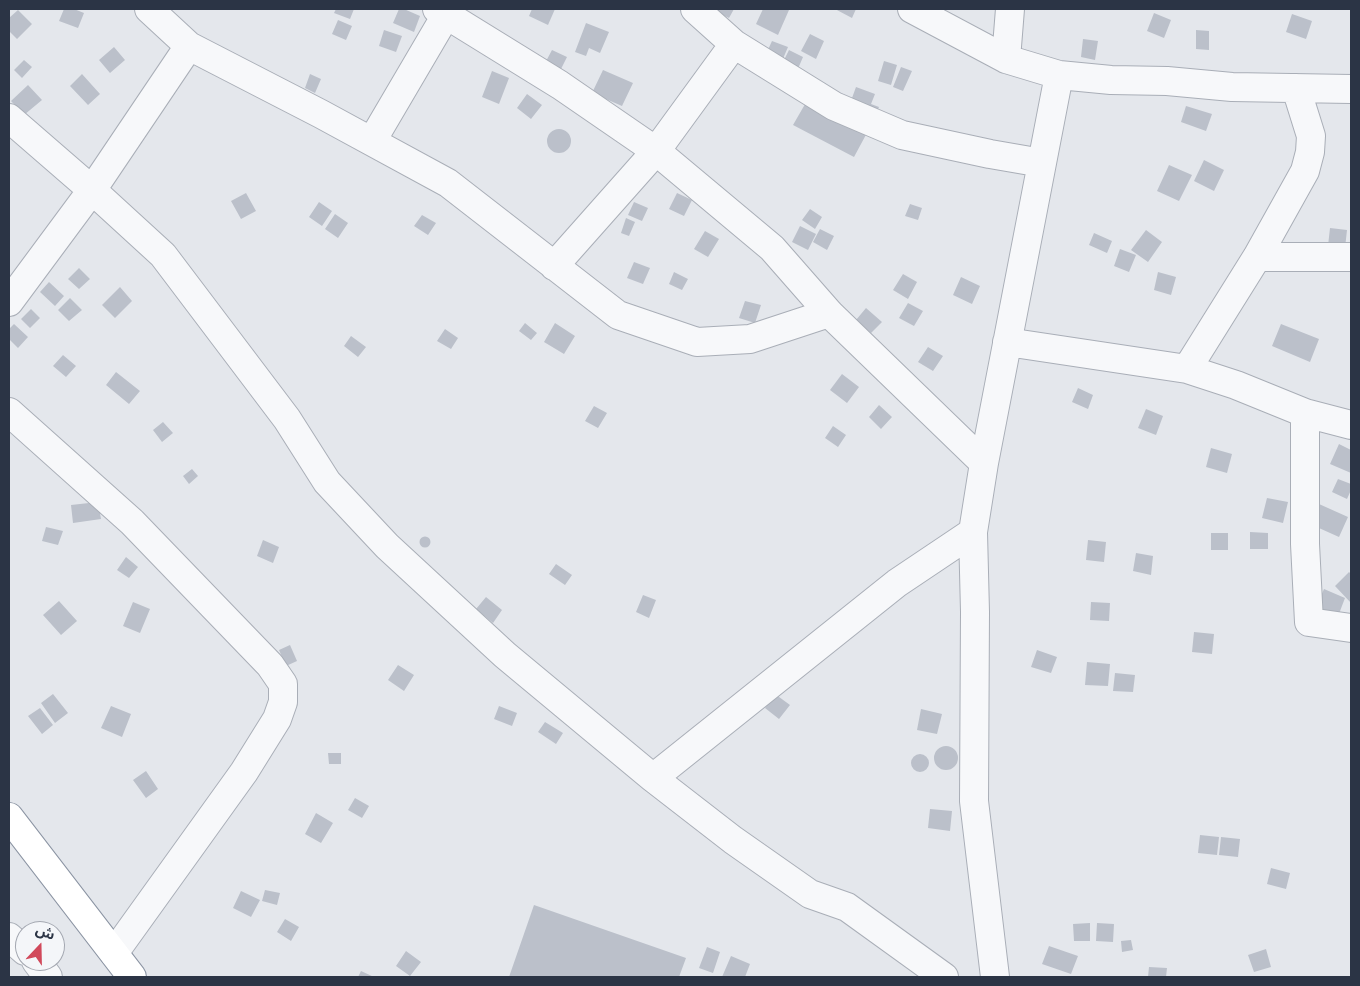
<!DOCTYPE html>
<html>
<head>
<meta charset="utf-8">
<style>
	body { margin:0 }
	#map { position:relative; width:1360px; height:986px; overflow:hidden; background:#e4e7ec; font-family:Karla,"Noto Sans Arabic",sans-serif }
	canvas { display:block }
	.frame { position:absolute; inset:0; border:10px solid #2b3445; pointer-events:none }
	.north { position:absolute; left:15px; top:921px; width:50px; height:50px; box-sizing:border-box; background:#f4f6f9; border:1px solid #a4a8b1; border-radius:50%; rotate:21deg; font-size:14px; font-weight:700; line-height:20px; text-align:center; color:#2b3445 }
	.north::after { content:''; display:block; margin:auto; width:18px; height:22px; background:#d1495b; clip-path:polygon(50% 0,100% 100%,50% 72%,0 100%) }
</style>
</head>
<body>
<div id="map">
<canvas width="1360" height="986"></canvas>
<div class="frame"></div>
<div class="north">ش</div>
</div>
<script>
const g = document.querySelector('canvas').getContext('2d');
g.lineJoin = 'round';
function fill(path, color) {
  g.fillStyle = color;
  g.fill(path, 'evenodd');
}
function poly(rows) {
  const path = new Path2D();
  for (const r of rows) {
    if (r.length === 3) {
      path.moveTo(r[0] + r[2], r[1]);
      path.arc(r[0], r[1], r[2], 0, 2 * Math.PI);
      continue;
    }
    path.moveTo(r[0], r[1]);
    for (let i = 2; i < r.length; i += 2) path.lineTo(r[i], r[i + 1]);
  }
  return path;
}
function strokePath(path, color, width, dash) {
  g.strokeStyle = color;
  g.lineWidth = width;
  g.lineCap = dash ? 'butt' : 'round';
  g.setLineDash(dash || []);
  g.stroke(path);
}
fill(poly([
	[64,9,74,9,84,13,78,28,59,21],
	[336,9,354,9,350,19,334,13],
	[399,9,404,9,420,16,414,32,393,23],
	[532,9,555,9,548,25,529,16],
	[711,9,734,9,729,18],
	[763,9,789,10,778,35,756,24],
	[835,9,856,9,852,18],
	[18,10,32,24,17,39,9,31,9,18],
	[1154,13,1171,20,1164,38,1147,31],
	[1292,14,1312,21,1306,39,1286,32],
	[338,20,352,26,346,40,332,34],
	[586,23,609,32,600,53,589,48,586,56,575,52],
	[384,30,402,36,396,52,379,46],
	[1196,30,1209,31,1209,50,1196,49],
	[810,34,824,41,816,59,801,51],
	[1083,39,1098,41,1095,60,1081,57],
	[772,41,788,47,782,61,766,54],
	[114,47,125,60,110,73,99,60],
	[552,50,567,57,559,73,544,65],
	[789,50,803,57,797,71,782,64],
	[24,60,32,67,22,78,14,70],
	[884,61,897,65,891,85,878,81],
	[901,67,912,71,903,91,893,87],
	[603,70,633,83,622,106,592,93],
	[492,71,509,78,499,104,482,97],
	[82,74,100,94,88,105,70,86],
	[310,74,321,79,315,93,305,88],
	[28,85,42,100,24,115,11,101],
	[856,87,875,94,871,104,879,107,873,120,848,109],
	[527,94,542,105,531,119,517,108],
	[808,99,868,131,854,157,793,125],
	[1186,106,1212,114,1206,131,1181,122],
	[559,141,12],
	[1204,160,1224,170,1214,191,1194,181],
	[1169,165,1192,175,1179,201,1157,191],
	[246,193,256,211,241,219,231,201],
	[677,193,692,200,684,216,669,209],
	[319,202,332,211,322,226,309,217],
	[634,202,648,208,642,221,628,215],
	[910,204,922,208,918,220,905,216],
	[810,209,822,217,815,229,802,220],
	[335,214,348,223,338,238,325,229],
	[422,215,436,223,428,235,414,226],
	[626,218,635,222,629,236,621,233],
	[800,226,816,234,808,250,792,242],
	[1330,228,1347,230,1345,248,1328,246],
	[820,229,834,236,827,250,813,242],
	[1146,230,1162,242,1148,262,1131,250],
	[705,231,719,239,708,257,694,249],
	[1094,233,1112,241,1107,253,1089,245],
	[1120,249,1136,255,1129,272,1114,266],
	[634,262,650,268,643,284,627,278],
	[79,268,90,279,79,289,68,279],
	[674,272,688,279,682,290,669,284],
	[1158,272,1176,277,1171,295,1154,290],
	[903,274,917,282,908,299,893,290],
	[961,277,980,286,972,304,953,295],
	[49,282,64,296,55,306,40,292],
	[120,287,132,301,115,318,102,305],
	[70,298,82,310,69,321,58,310],
	[745,301,761,305,755,323,739,318],
	[908,303,923,311,914,326,899,318],
	[866,308,882,322,871,333,856,320],
	[31,309,40,318,30,328,21,319],
	[525,323,537,333,531,340,519,331],
	[555,323,575,336,564,354,544,342],
	[14,324,28,337,18,348,9,339,9,329],
	[1281,324,1319,339,1310,362,1272,346],
	[445,329,458,338,451,349,437,341],
	[351,336,366,347,358,357,344,346],
	[928,347,943,356,933,371,918,362],
	[63,355,76,366,66,377,53,366],
	[116,372,140,391,129,404,106,385],
	[842,374,859,387,847,403,830,390],
	[1078,388,1093,395,1088,409,1072,402],
	[879,405,892,417,881,429,869,417],
	[594,406,607,413,598,428,585,421],
	[1146,409,1163,416,1156,435,1138,428],
	[163,422,173,433,162,442,153,430],
	[833,426,846,435,838,447,825,438],
	[1339,444,1351,450,1351,473,1330,464],
	[1211,448,1232,454,1227,473,1206,467],
	[192,469,198,476,189,484,183,476],
	[1338,479,1351,484,1351,490,1347,499,1332,492],
	[1267,498,1288,502,1283,523,1262,518],
	[98,502,101,519,73,523,71,505],
	[1319,504,1348,517,1339,537,1310,524],
	[46,527,63,531,58,545,42,541],
	[1250,532,1268,533,1268,549,1250,549],
	[1211,533,1228,533,1228,550,1211,550],
	[425,542,5.5],
	[263,540,279,547,273,563,257,556],
	[1088,540,1106,542,1104,562,1086,560],
	[1136,553,1153,556,1151,575,1133,571],
	[126,557,138,567,129,578,117,570],
	[556,564,572,575,565,585,549,574],
	[1349,572,1351,574,1351,603,1335,586],
	[1324,589,1345,598,1337,619,1315,610],
	[643,595,656,600,649,618,636,612],
	[486,597,502,610,493,623,476,609],
	[59,601,77,621,61,635,43,615],
	[133,602,150,609,140,633,123,626],
	[1091,602,1110,603,1109,621,1090,620],
	[1194,632,1214,634,1212,654,1192,652],
	[290,645,297,661,286,666,279,650],
	[1037,650,1057,657,1051,673,1031,667],
	[1087,662,1110,664,1108,686,1085,685],
	[398,665,414,675,404,691,388,680],
	[1115,673,1135,675,1133,692,1113,691],
	[53,694,68,713,55,723,41,703],
	[775,694,790,705,779,719,765,708],
	[111,706,131,714,122,737,101,728],
	[499,706,517,713,512,726,494,719],
	[40,708,53,725,42,734,28,716],
	[921,709,942,714,937,734,917,730],
	[545,722,563,733,556,744,538,732],
	[946,758,12],
	[328,753,341,753,341,764,329,764],
	[920,763,9],
	[146,771,158,789,146,798,133,780],
	[355,798,369,806,362,818,348,810],
	[930,809,952,811,950,831,928,828],
	[316,813,333,823,321,843,305,834],
	[1200,835,1219,837,1217,855,1198,853],
	[1221,837,1240,839,1238,857,1219,855],
	[1271,868,1290,873,1286,889,1267,884],
	[265,890,280,893,277,905,262,901],
	[241,891,260,900,251,917,233,908],
	[534,905,686,958,679,977,509,977],
	[285,919,299,927,291,941,277,932],
	[1090,923,1090,941,1074,941,1073,924],
	[1097,923,1114,924,1113,942,1096,941],
	[1131,940,1133,950,1122,952,1121,941],
	[1049,946,1078,956,1071,974,1042,964],
	[707,947,720,952,713,973,699,968],
	[1266,949,1271,967,1254,972,1248,955],
	[406,951,421,962,410,976,396,966],
	[731,956,750,964,745,977,722,977],
	[1149,967,1167,968,1166,977,1148,977],
	[361,971,374,977,358,977]
]), '#bbc0ca');
const street = poly([
	[149,9,189,46,321,114,448,183,618,315,697,342,750,339,829,313],
	[437,9,560,85,656,151,772,248,829,313,984,463],
	[695,9,734,44,834,106,902,135,990,154,1042,163],
	[912,9,1006,59,1059,75,1111,80,1167,81,1232,87,1351,89],
	[1006,59,1010,9],
	[9,118,92,190,163,255,287,419,327,482,387,546,505,655,653,778],
	[372,141,446,15,451,9],
	[1257,257,1351,257],
	[554,266,656,151,734,44],
	[9,302,92,190,189,46],
	[1007,342,1187,369,1236,385,1305,413,1351,425],
	[1187,369,1257,257,1305,171,1310,152,1311,136,1296,88],
	[9,412,132,522,270,665,283,684,283,702,277,719,244,772,114,953],
	[1305,413,1305,544,1309,622,1351,628],
	[9,937,25,951],
	[36,961,48,977],
	[944,977,847,907,810,894,733,840,653,778,897,583,973,532],
	[995,977,974,801,975,612,973,532,984,463,1059,75]
]);
const highway = poly([
	[9,817,132,977]
]);
strokePath(street, '#a9aeb7', 30);
strokePath(highway, '#8b94a3', 30);
strokePath(street, '#f7f8fa', 28);
strokePath(highway, '#fff', 28);
</script>
</body>
</html>
